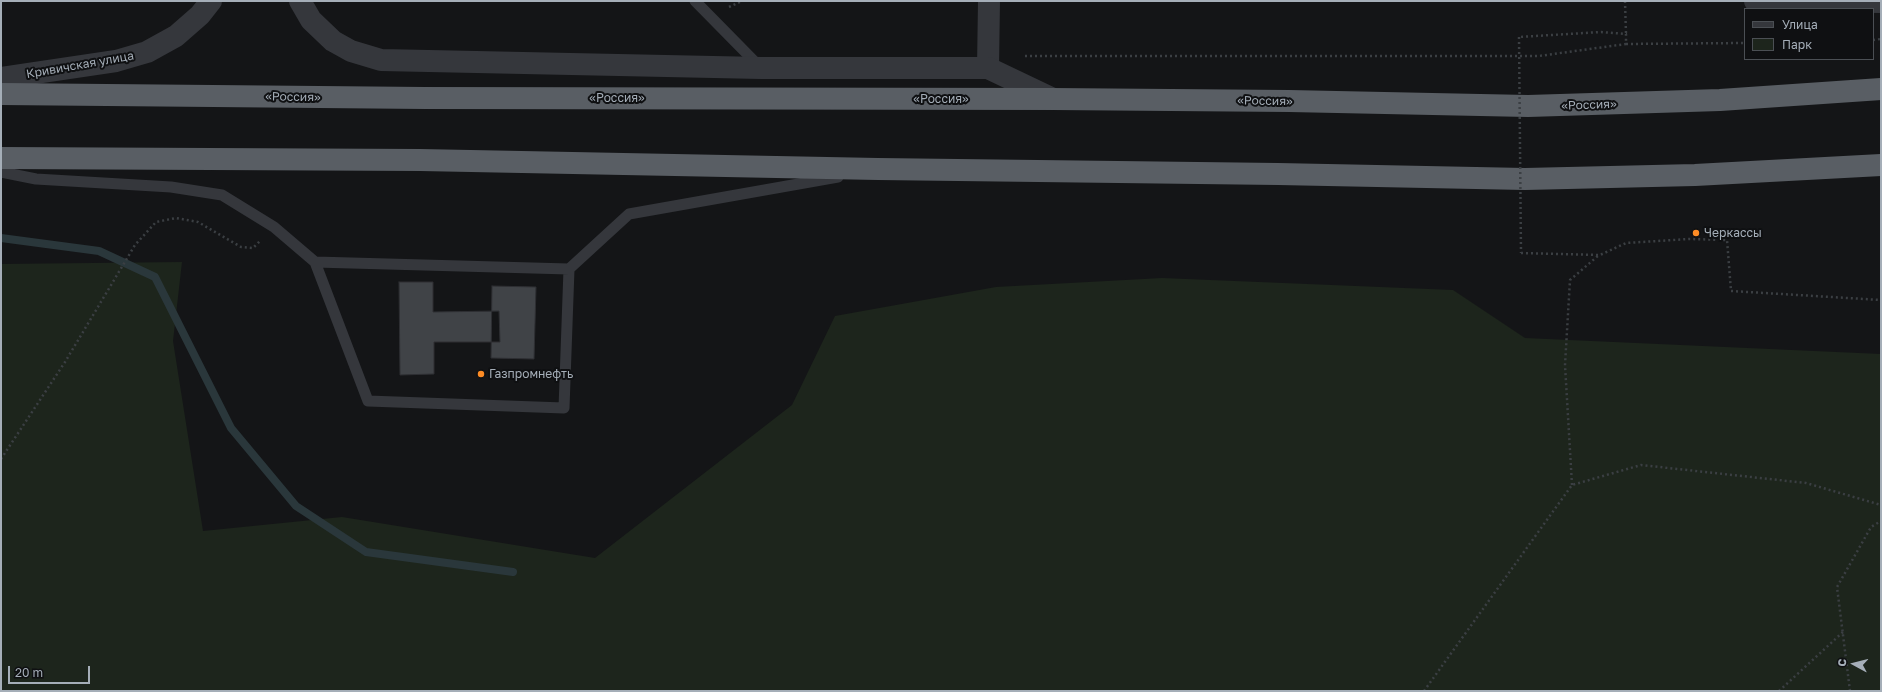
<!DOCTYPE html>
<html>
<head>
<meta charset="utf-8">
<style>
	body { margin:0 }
	#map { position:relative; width:1882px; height:692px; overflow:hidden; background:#141517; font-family:"Golos Text",sans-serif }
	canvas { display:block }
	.frame { position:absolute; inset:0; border:2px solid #a5aeb8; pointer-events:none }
	.legend { position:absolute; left:1744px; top:8px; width:130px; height:52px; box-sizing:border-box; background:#0f1012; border:1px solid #4b4f54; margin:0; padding:5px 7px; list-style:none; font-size:12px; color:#a5aeb8 }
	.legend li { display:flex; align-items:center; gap:8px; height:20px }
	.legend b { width:20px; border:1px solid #4b4f54 }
	.north { position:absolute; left:1834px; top:644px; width:40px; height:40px; -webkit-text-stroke:3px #0f1012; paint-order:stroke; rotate:277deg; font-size:11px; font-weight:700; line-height:16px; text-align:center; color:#a5aeb8 }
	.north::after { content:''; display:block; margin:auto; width:14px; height:18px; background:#a5aeb8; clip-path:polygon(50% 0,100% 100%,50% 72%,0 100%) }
	.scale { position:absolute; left:8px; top:666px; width:82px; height:18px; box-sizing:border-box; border:2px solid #a5aeb8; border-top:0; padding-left:5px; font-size:12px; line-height:14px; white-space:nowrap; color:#a5aeb8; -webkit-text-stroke:3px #0f1012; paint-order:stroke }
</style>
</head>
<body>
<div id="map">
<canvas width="1882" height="692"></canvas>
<div class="frame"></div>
<ul class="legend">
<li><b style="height:5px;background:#35373c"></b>Улица</li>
<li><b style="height:11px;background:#1d251c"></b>Парк</li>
</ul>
<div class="north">С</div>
<div class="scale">20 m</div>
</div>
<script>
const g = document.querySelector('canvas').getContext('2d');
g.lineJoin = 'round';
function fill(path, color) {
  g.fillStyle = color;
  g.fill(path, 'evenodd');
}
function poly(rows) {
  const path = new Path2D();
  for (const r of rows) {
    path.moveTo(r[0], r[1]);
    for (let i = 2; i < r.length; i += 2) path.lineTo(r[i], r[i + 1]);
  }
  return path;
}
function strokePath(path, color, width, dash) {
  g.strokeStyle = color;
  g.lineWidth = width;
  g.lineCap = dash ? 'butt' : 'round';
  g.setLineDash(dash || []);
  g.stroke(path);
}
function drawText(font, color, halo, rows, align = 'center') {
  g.font = font + ' "Golos Text",sans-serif';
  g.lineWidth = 4;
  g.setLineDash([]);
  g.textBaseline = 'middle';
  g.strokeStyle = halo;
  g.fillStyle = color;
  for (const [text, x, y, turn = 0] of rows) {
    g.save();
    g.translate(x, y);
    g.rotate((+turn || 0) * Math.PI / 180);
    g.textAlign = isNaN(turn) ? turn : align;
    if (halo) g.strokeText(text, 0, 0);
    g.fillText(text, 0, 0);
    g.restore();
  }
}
fill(poly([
	[182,262,173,341,203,531,342,517,595,558,792,405,835,316,996,287,1162,278,1453,290,1525,338,1881,354,1881,691,1,691,1,264]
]), '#1d251c');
strokePath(poly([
	[1,238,99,251,155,277,231,428,296,506,366,552,513,572]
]), '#2a373b', 8);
const building = poly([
	[399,282,433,282,433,312,499,311,500,342,434,342,434,374,400,375,399,282],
	[492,286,536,287,534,359,491,358,492,286]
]);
fill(building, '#404347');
strokePath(building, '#2e2f33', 1);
strokePath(poly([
	[1625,1,1626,34],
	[729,7,742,1],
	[1873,40,1881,39],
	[1626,44,1745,43],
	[1025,56,1539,56,1626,44,1626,34,1601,32,1519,37],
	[1521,253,1600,255,1626,243,1689,239,1727,240,1731,291,1881,300],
	[1,459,65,362,135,245,156,222,176,218,198,222,241,247,253,248,260,241],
	[1572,485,1565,365,1570,280,1599,255],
	[1424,691,1572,485,1641,465,1806,483,1881,505],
	[1779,691,1843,632],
	[1850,691,1837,587,1871,527,1881,521]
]), '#3b3f43', 2.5, [2, 3]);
strokePath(poly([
	[695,1,760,67],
	[1,172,36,179,171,187,222,195,274,227,315,262,569,269,629,214,838,177],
	[315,262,368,401,564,408,569,269]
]), '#35373c', 11);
strokePath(poly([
	[1755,1,1881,2],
	[988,68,989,1]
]), '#35373c', 22);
strokePath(poly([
	[300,1,311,20,333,41,351,51,381,60,761,68,988,68,1053,99],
	[1,78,116,61,147,52,176,36,200,15,211,1]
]), '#35373c', 22);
strokePath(poly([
	[1,94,425,98,1053,99,1289,101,1528,106,1720,100,1881,89],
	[1,158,420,160,878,169,1278,174,1525,179,1695,175,1881,165]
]), '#595e64', 22);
strokePath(poly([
	[1519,37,1521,253]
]), '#3b3f43', 2.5, [2, 3]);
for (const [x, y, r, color] of [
	[1696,233,4,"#fe8c25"],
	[481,374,4,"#fe8c25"]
]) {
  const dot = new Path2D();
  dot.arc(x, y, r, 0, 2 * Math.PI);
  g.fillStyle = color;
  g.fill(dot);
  strokePath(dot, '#0f1012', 1.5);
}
drawText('12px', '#a5aeb8', '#0f1012', [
	["Кривичская улица",80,65,-10],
	["«Россия»",293,97,1],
	["«Россия»",617,98],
	["«Россия»",941,99],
	["«Россия»",1265,101,1],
	["«Россия»",1589,105,-2]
]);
drawText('12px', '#a5aeb8', '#0f1012', [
	["Черкассы",1704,233],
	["Газпромнефть",489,374]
], 'left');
</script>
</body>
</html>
